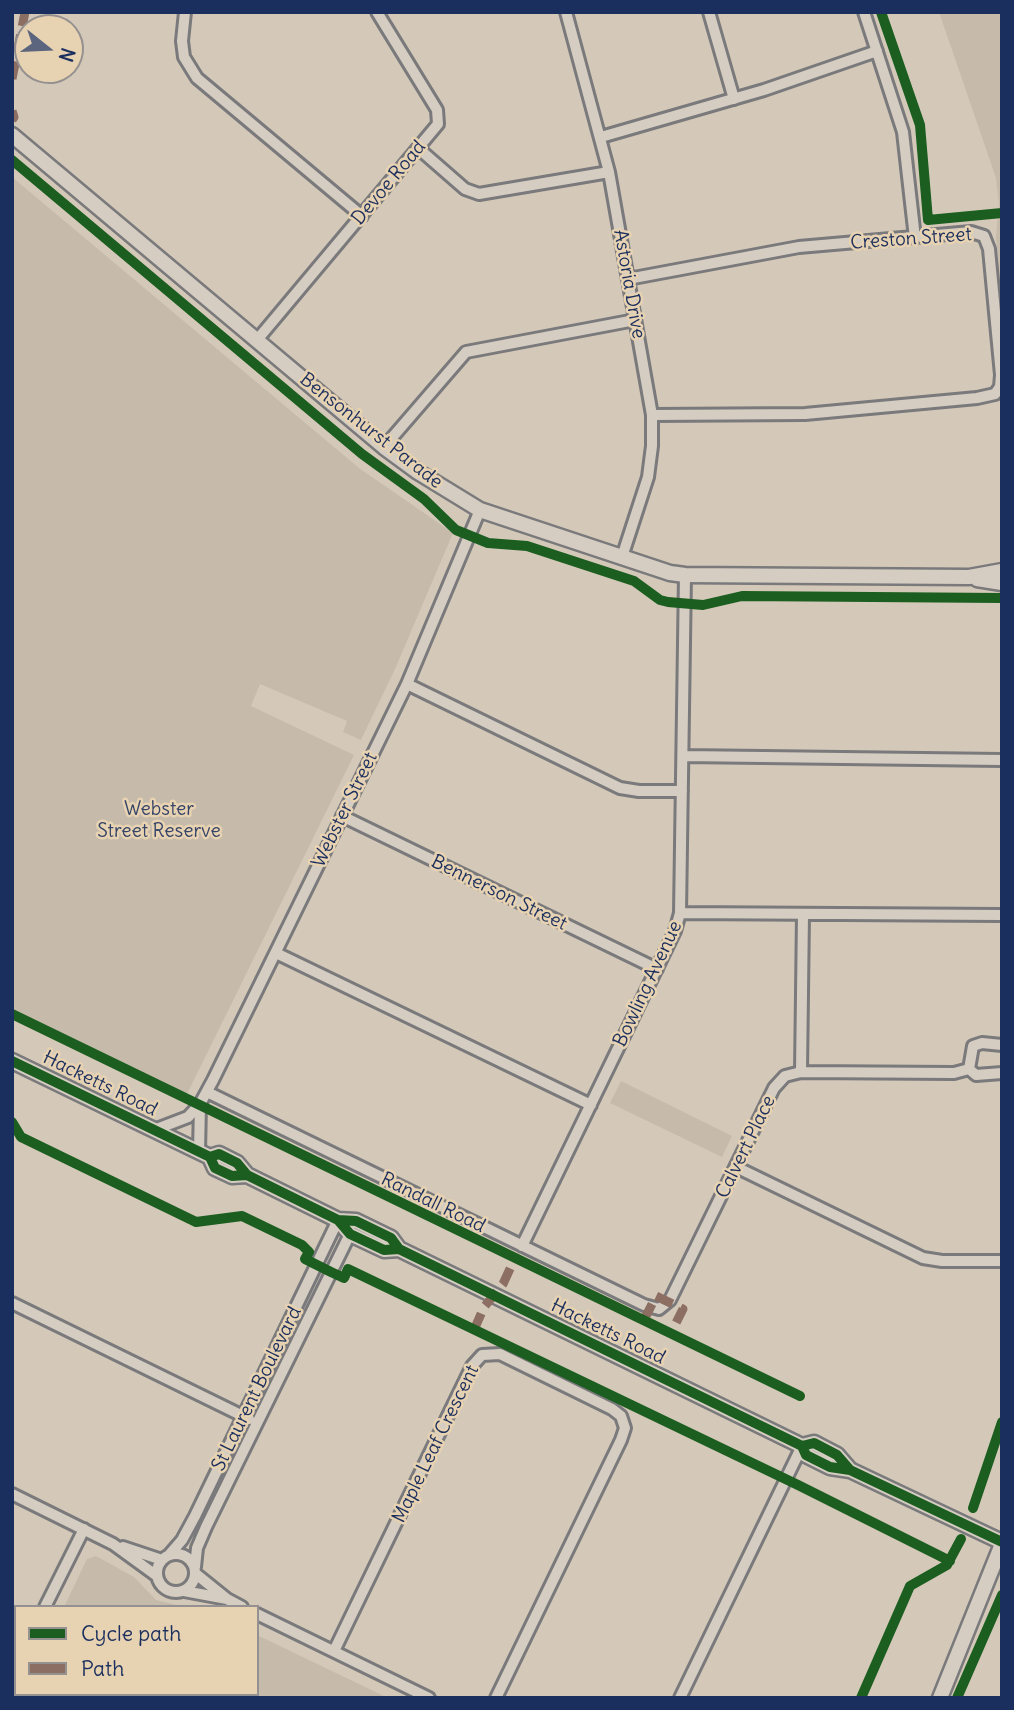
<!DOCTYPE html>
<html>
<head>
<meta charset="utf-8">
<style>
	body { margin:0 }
	#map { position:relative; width:1014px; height:1710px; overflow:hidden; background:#d4c9b9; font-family:Delius,sans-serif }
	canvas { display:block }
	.frame { position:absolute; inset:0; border:14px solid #1b2f5e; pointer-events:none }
	.legend { position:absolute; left:14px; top:1605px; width:245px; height:91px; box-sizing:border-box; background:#e7d2b1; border:2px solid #959190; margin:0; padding:9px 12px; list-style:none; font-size:21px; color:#1b2f5e }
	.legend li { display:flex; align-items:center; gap:14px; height:35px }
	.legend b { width:35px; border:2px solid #959190 }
	.north { position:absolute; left:14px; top:14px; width:70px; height:70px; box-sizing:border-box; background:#e7d2b1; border:2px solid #959190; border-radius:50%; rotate:108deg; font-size:19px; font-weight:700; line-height:28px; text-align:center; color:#1b2f5e }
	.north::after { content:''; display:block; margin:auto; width:24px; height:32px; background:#5c657e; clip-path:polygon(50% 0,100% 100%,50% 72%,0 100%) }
</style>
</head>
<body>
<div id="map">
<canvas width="1014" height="1710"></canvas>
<div class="frame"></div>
<ul class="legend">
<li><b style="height:9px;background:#1b5e20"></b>Cycle path</li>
<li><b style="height:9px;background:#8d6e63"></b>Path</li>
</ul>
<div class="north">N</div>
</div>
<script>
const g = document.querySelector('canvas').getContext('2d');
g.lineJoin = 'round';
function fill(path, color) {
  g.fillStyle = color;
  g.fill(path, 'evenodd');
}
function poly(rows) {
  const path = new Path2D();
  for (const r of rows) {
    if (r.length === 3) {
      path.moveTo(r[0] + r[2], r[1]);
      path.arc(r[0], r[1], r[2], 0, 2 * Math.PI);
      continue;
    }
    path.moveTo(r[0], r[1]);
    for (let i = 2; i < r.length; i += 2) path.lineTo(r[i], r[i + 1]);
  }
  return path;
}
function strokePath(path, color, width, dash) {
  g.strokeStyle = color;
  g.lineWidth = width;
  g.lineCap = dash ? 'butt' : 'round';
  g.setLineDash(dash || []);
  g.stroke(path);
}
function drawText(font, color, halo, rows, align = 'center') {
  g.font = font + ' Delius,sans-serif';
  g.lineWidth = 5;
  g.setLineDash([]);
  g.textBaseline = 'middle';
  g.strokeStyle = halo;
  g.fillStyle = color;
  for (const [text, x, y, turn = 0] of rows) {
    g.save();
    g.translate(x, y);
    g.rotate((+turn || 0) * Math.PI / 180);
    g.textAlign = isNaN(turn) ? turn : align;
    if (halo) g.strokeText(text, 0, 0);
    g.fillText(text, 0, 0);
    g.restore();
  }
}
fill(poly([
	[939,12,1002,12,1002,300,996,238,999,205,996,178],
	[12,177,359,468,453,533,395,669,361,740,343,732,347,721,260,684,251,706,354,755,187,1094,12,1010],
	[621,1081,732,1136,722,1157,610,1103],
	[96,1556,134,1577,156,1600,185,1607,64,1607,87,1559],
	[257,1635,388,1698,52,1698,44,1694,257,1694]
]), '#c6baaa');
const minor = poly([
	[185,12,182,41,184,57,197,78,362,216],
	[566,12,609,172,652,415,652,446,648,477,622,557],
	[709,12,734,99],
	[864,12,903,132,915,238],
	[601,137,764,90,877,51],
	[418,148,465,189,479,194,609,172],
	[628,279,799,247,971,232,984,236,989,249,1001,375,1000,387,995,394,977,398,805,414,652,415],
	[257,340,438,124,437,110,377,12],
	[384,447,466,352,635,320],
	[407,684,620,788,639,791,682,791],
	[683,756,1002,760],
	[342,816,657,969],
	[680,913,1002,915],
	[276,953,591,1105],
	[969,1069,973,1046,982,1043,1002,1045],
	[969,1069,976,1075,1002,1073],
	[801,1072,803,914],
	[207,1092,644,1305,659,1309,670,1300,774,1088,785,1076,801,1072,954,1073,969,1069],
	[154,1130,188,1117,200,1104,213,1080,407,684,480,510],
	[199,1152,200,1104],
	[736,1167,923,1258,942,1261,1002,1261],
	[522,1246,675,931,680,913,685,575],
	[12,1303,249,1419],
	[12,1494,113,1544,157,1576],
	[123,1547,162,1560],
	[176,1573,19],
	[169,1555,182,1540,195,1516,338,1220],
	[195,1567,197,1548,206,1527,350,1234],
	[196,1574,227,1599,242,1607],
	[184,1591,227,1599],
	[45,1607,84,1529],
	[257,1614,429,1698],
	[334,1651,472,1366,482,1355,500,1354,612,1409,621,1416,625,1428,621,1440,496,1698],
	[12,1674,16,1667],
	[12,1697,14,1698],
	[680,1698,802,1446]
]);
const tertiary = poly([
	[12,135,384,447,418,472,480,510,670,573,685,575,969,577,1002,571],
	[977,579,1002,583],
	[12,1061,210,1157,215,1168,232,1176,247,1175],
	[210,1157,219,1154,237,1163,247,1175,338,1220,350,1234,384,1250,399,1249],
	[338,1220,356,1221,391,1238,399,1249,802,1446,814,1443,837,1455,850,1470],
	[802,1446,806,1455,830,1467,850,1470,1002,1542],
	[940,1698,1002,1544]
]);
strokePath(minor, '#7a797b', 16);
strokePath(tertiary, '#7a797b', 19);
strokePath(minor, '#d5cdc2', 10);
strokePath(tertiary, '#d5cdc2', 14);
strokePath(poly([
	[12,79,25,12],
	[12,111,14,117,12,120],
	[644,1320,656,1296,683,1309,675,1325],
	[474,1330,484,1307,503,1284,515,1258]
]), '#8d6e63', 9, [18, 9]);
strokePath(poly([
	[881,12,920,125,928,220,1002,213],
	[12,160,362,454,424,499,456,530,488,543,527,546,634,581,660,600,668,602,703,605,742,596,1002,598],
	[12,1014,800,1396],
	[12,1061,210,1157,215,1168,232,1176,247,1175],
	[12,1122,21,1137,196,1222,242,1216,302,1245,309,1252,305,1259,331,1272,344,1278,348,1269,798,1485,950,1561],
	[210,1157,219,1154,237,1163,247,1175,338,1220,350,1234,384,1250,399,1249],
	[338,1220,356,1221,391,1238,399,1249,802,1446,814,1443,837,1455,850,1470],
	[802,1446,806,1455,830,1467,850,1470,1002,1542],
	[973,1508,1002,1422],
	[861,1698,910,1586,947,1565,961,1539],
	[957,1698,1002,1595]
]), '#1b5e20', 10);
drawText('19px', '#1b2f5e', '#e7d2b1', [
	["Devoe Road",389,183,-50],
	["Creston Street",911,239,-4],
	["Astoria Drive",629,284,80],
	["Bensonhurst Parade",371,431,38],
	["Webster Street",345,810,-64],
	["Bennerson Street",499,893,26],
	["Bowling Avenue",648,984,-65],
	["Hacketts Road",100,1084,26],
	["Calvert Place",746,1147,-64],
	["Randall Road",433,1203,26],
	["Hacketts Road",608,1332,26],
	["St Laurent Boulevard",257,1389,-64],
	["Maple Leaf Crescent",436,1444,-64]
]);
drawText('19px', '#344368', '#e7d2b1', [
	["Webster",159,810],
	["Street Reserve",159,832]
]);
</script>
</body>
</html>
